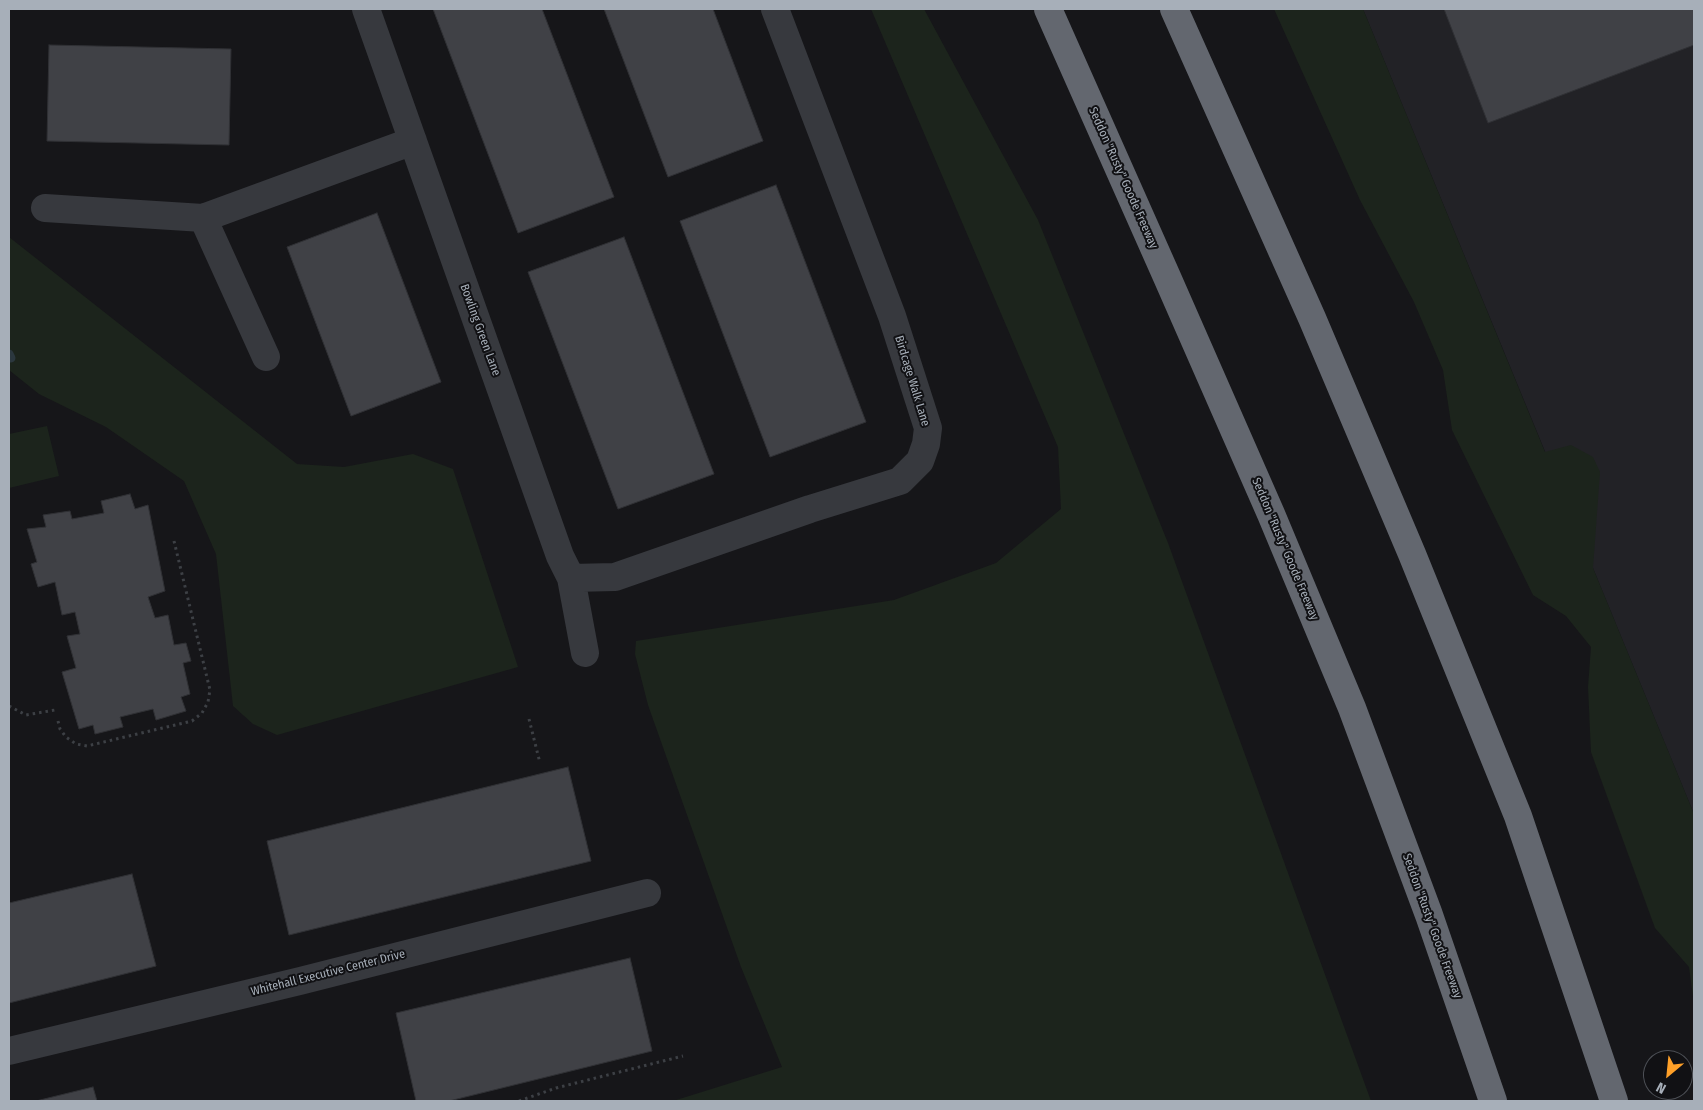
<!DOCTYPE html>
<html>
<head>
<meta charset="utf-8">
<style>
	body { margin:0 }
	#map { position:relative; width:1703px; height:1110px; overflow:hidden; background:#161619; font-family:"Fira Sans Condensed",sans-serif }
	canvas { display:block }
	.frame { position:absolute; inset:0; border:10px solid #a7afb9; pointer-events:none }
	.north { position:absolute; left:1643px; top:1050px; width:50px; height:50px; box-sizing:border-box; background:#111114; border:1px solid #4d5056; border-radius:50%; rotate:208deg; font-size:14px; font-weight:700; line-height:20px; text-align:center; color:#a7afb9 }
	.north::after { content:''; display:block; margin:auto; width:18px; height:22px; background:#ffa028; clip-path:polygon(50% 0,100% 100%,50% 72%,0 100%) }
</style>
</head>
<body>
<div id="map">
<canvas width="1703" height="1110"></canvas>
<div class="frame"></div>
<div class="north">N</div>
</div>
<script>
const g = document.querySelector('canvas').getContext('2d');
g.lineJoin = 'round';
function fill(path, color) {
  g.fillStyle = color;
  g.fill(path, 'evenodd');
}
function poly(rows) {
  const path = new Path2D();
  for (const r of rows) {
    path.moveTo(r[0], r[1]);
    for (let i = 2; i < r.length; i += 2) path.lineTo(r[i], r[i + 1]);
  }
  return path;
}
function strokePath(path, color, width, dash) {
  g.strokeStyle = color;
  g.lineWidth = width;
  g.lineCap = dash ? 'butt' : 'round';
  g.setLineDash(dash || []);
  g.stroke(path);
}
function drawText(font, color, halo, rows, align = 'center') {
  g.font = font + ' "Fira Sans Condensed",sans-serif';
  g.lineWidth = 4;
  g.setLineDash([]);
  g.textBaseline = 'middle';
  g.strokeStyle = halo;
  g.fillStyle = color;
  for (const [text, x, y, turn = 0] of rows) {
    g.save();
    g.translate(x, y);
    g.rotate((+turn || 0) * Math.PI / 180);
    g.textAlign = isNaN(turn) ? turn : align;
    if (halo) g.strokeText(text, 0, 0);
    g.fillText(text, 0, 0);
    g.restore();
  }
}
fill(poly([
	[1363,9,1694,9,1694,814,1593,568]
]), '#222226');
fill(poly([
	[871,9,924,9,1038,220,1168,543,1371,1101,673,1101,782,1067,741,967,648,705,635,654,636,641,894,600,996,563,1061,509,1058,447],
	[1274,9,1363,9,1545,452,1571,445,1593,457,1600,472,1593,568,1694,814,1694,1004,1689,967,1655,928,1591,752,1588,687,1591,647,1566,616,1533,595,1452,430,1443,370,1414,302,1360,200],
	[9,237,297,464,344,467,413,454,453,469,518,667,277,735,253,724,233,706,216,554,184,481,106,427,39,394,9,370],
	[47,426,59,476,9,488,9,434]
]), '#1c241c');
strokePath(poly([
	[9,354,11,358]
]), '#2b373e', 9);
const building = poly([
	[433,9,542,9,614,197,518,233,433,9],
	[604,9,713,9,763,141,668,177,604,9],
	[1444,9,1694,9,1694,45,1488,123,1444,9],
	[49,45,231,49,229,145,47,141,49,45],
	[776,185,866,422,770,457,680,221,776,185],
	[377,213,441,382,351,416,287,247,377,213],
	[624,237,714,474,618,509,528,272,624,237],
	[130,494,135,509,148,505,165,591,148,597,155,618,168,615,174,645,186,643,191,661,183,663,190,694,181,697,186,711,156,720,153,709,120,717,123,727,95,734,93,725,79,729,62,672,76,668,67,636,80,634,75,612,62,615,55,582,38,587,31,564,37,562,27,529,46,527,43,515,70,511,72,519,104,513,101,501,130,494],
	[568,767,591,861,289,935,267,841,568,767],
	[132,874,156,966,9,1003,9,903,132,874],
	[630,958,652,1051,449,1101,416,1101,396,1013,630,958],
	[93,1087,97,1101,36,1101,93,1087]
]);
fill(building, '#404146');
strokePath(building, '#303135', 1);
strokePath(poly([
	[9,706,26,715,55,710],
	[529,719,540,763],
	[58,721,60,729,66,737,76,744,87,746,192,721,202,713,208,702,210,690,174,541],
	[519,1101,556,1088,683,1056]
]), '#3d4045', 3, [2.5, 4]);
strokePath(poly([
	[366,9,560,556,571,578,585,653],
	[45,208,203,218,413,141],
	[203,218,266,357],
	[571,578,615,577,810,509,900,481,920,461,926,444,928,428,892,316,775,9],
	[9,1051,300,981,647,893]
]), '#37393e', 28);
strokePath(poly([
	[1048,9,1167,277,1271,514,1352,708,1429,915,1493,1101],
	[1174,9,1312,318,1412,554,1518,816,1614,1101]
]), '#63676f', 28);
drawText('12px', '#a7afb9', '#111114', [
	["Seddon \"Rusty\" Goode Freeway",1123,178,66],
	["Bowling Green Lane",480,330,70],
	["Birdcage Walk Lane",912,381,73],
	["Seddon \"Rusty\" Goode Freeway",1285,549,67],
	["Seddon \"Rusty\" Goode Freeway",1432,926,70],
	["Whitehall Executive Center Drive",328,973,-14]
]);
</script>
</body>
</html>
